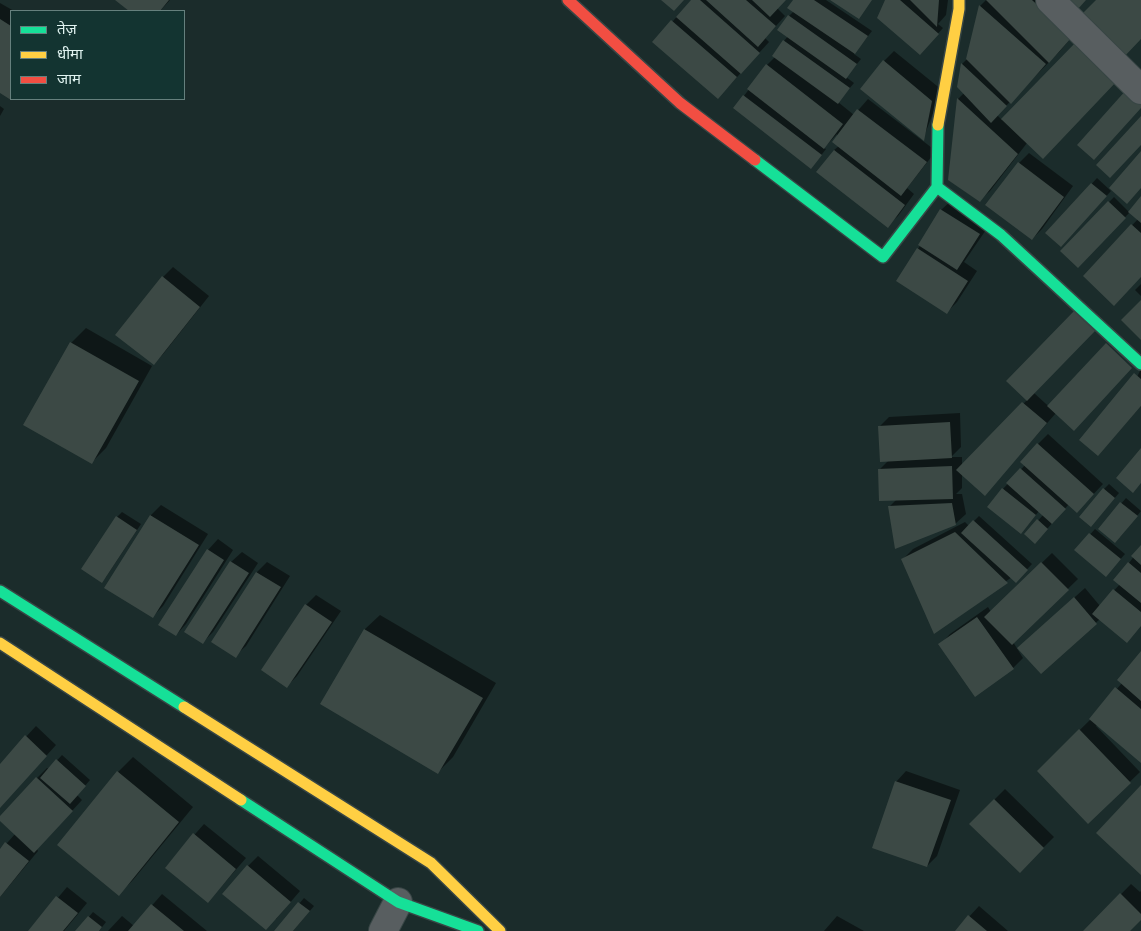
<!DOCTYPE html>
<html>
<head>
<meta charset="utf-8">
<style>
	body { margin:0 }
	#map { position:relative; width:1141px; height:931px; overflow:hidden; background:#1b2c2b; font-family:Barlow,"Noto Sans Devanagari",sans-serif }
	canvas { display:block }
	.legend { position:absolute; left:10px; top:10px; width:175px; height:90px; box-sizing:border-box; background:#133431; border:1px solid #65807d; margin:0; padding:6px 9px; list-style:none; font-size:15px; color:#e0f3f0 }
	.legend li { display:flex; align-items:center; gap:10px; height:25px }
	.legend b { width:25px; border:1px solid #65807d }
</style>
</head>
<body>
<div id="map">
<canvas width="1141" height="931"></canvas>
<ul class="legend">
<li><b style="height:6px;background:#16e098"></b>तेज़</li>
<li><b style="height:6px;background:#ffcf43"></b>धीमा</li>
<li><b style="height:6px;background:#f24e42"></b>जाम</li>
</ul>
</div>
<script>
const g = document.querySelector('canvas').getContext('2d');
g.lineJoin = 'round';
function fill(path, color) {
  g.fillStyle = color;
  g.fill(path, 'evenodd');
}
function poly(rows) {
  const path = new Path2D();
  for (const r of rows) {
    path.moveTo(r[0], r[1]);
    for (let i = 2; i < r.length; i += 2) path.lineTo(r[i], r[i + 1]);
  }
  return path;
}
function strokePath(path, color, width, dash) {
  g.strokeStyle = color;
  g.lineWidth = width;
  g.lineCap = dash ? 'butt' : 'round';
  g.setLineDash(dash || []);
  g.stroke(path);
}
fill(poly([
	[117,0,170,0,160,11,131,11],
	[692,0,784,0,777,8,785,16,765,38,769,42,728,87,654,42],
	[795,0,826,0,872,31,854,54,861,59,846,77,854,83,838,102,854,115,868,99,936,151,907,188,914,194,898,216,887,226,834,150,839,146,837,134,824,148,826,149,816,162,735,108,767,65,775,57,773,55,788,36,789,16,794,11],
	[886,0,948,0,946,15,938,24,943,28,925,48],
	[986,0,1053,0,1081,26,1060,51,997,115,1002,120,1087,32,1027,143,990,191,979,201,949,180,958,99,964,93,962,64,968,58,980,6],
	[0,3,14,11,11,11,11,98,0,92],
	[894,51,942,90,923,139,884,61],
	[0,106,4,109,0,116],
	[1029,153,1073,186,1042,229,1032,239,1019,163],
	[1097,178,1111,191,1066,240,1047,233],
	[1114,197,1129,212,1141,198,1141,276,1084,276,1138,219,1130,212,1078,266,1062,250],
	[952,200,990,224,964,262,977,271,957,302,947,312,918,249,941,210],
	[173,267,209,296,164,353,154,364,163,277],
	[1141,284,1141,296,1135,290],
	[86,328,152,366,106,448,92,462,71,343],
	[1141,369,1141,406,1098,455],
	[1034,393,1056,413,985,494,962,474,962,488,956,494,962,494,966,514,955,524,889,507,896,500,880,469,889,460,879,427,889,417,960,413,961,447,951,457,962,457,962,466],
	[1048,434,1103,484,1087,501,1069,504,1040,537,1026,534,1043,515,1039,511,1026,527,1003,489,1025,465,1038,444],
	[1109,484,1119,493,1096,520,1104,489],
	[1126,498,1141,511,1120,537,1099,529],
	[161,505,208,534,163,606,153,616,106,587,151,515],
	[122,512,141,524,106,577,101,581,117,517],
	[979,516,1032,564,1016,581,1012,577,934,632,903,559,913,549,965,522,969,526],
	[1095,529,1125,554,1111,570,1076,550],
	[218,539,233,550,186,624,176,635,208,550],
	[1141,547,1141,625,1100,619,1041,672,1029,638,1085,588,1100,606,1120,584,1129,563],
	[242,552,258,563,213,632,203,642,231,562],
	[1052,553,1078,579,1013,642,1023,658,1013,668,940,645,950,634,988,607,991,612],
	[267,562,290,576,246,646,235,656,213,642,257,572],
	[316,595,341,611,297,676,287,686,306,605],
	[380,615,496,683,453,757,438,772,322,703,365,629],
	[1141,653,1141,761,1097,725,1096,726,1140,772,1088,822,1038,771,1091,719,1122,683],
	[36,726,56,745,0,807,0,765],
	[62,755,90,780,77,795,82,800,37,849,38,851,0,897,0,851,15,834,0,818,37,778,47,768,49,769],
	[133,757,193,807,133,880,119,894,59,845,118,772],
	[906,771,960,790,937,856,927,866,896,782],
	[1005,789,1054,837,1020,871,994,800],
	[204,824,246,858,208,902,166,867],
	[258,856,300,891,276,919,248,866],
	[1131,884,1140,892,1141,891,1141,918,1128,931,1085,931],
	[67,887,87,903,64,931,30,931],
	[162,894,207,931,108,931,122,916,134,926],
	[304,898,314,906,293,931,276,931],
	[979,906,1008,931,956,931],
	[93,912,106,922,99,931,77,931],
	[837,916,864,931,824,931]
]), '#0007');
fill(poly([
	[115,0,169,0,160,11,129,11],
	[661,0,684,0,674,11],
	[691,0,700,0,760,53,741,74,676,17],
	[706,0,746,0,776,26,758,47],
	[752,0,786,0,770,17],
	[793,0,814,0,868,36,855,54,787,8],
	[830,0,872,0,859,19],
	[885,0,900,0,939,34,920,55,877,18],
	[910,0,939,0,937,27],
	[986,0,1032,0,1072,37,1049,63],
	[1069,0,1086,0,1078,9],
	[1096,0,1141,0,1141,39,1123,58,1080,16],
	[979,5,1046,64,1011,104,966,59],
	[788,15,857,64,846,79,777,30],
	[0,19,11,26,11,100,0,93],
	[671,20,737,77,718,99,652,42],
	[783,40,850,88,838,104,772,56],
	[1076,42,1117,81,1043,159,1001,119],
	[883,60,932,101,924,141,860,89],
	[961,63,1007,106,991,123,957,87],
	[766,64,843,124,824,149,747,89],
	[1127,89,1141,101,1141,108,1094,160,1077,145],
	[743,95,822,155,811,169,733,108],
	[957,98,1018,154,980,202,948,180],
	[857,109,927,162,901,196,832,142],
	[1141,116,1141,145,1110,178,1096,165],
	[834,150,905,205,888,228,816,172],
	[1141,151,1141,188,1127,204,1109,188],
	[1018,162,1064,197,1032,240,985,205],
	[1091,183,1107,196,1061,247,1045,233],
	[1141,196,1141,223,1128,212],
	[1108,201,1126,218,1078,268,1060,251],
	[940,209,980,234,957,270,918,245],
	[1131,224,1141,233,1141,277,1114,306,1083,276],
	[917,248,968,281,947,314,896,281],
	[162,276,200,307,154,365,115,335],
	[1141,300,1141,340,1121,320],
	[1074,311,1095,331,1027,401,1006,381],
	[70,342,139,381,92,464,23,425],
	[1106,343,1132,368,1074,431,1047,406],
	[1134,373,1141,379,1141,406,1098,456,1079,440],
	[1022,402,1047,423,985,496,956,470],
	[950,422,952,458,880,462,878,426],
	[1037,443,1094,494,1077,513,1020,462],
	[1141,448,1141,483,1133,493,1116,478],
	[952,466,953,499,879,501,878,469],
	[1020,468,1066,509,1052,524,1006,483],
	[1002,488,1036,515,1021,534,987,507],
	[1103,488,1115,498,1091,527,1079,517],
	[1120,502,1138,516,1115,543,1098,529],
	[952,503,956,525,895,549,888,506],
	[150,515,199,545,153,618,104,588],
	[116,516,137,530,102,583,81,569],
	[1037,519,1048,529,1035,544,1024,534],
	[973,520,1028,570,1016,583,961,533],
	[955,532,1008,583,934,634,901,559],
	[1089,533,1121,559,1106,577,1074,550],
	[1141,545,1141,565,1131,556],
	[207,549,224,560,176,636,158,625],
	[230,561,249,573,203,644,184,632],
	[1041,562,1069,590,1012,645,984,617],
	[1128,562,1141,573,1141,603,1113,580],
	[256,572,281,587,236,658,211,642],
	[1113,589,1141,612,1141,626,1127,643,1092,614],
	[1074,597,1097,624,1041,674,1017,648],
	[305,604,332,622,287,688,261,670],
	[977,617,1014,669,975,697,938,644],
	[364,629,483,698,438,774,320,704],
	[1141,651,1141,701,1117,680],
	[1115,687,1141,709,1141,763,1089,719],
	[1079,729,1131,783,1088,824,1037,771],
	[25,735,47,756,0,808,0,764],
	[56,759,86,786,70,804,40,778],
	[117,771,179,822,119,896,57,845],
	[36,777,73,811,34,853,0,821,0,816],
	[895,781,951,800,927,867,872,848],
	[1141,785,1141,875,1096,833],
	[994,799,1044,848,1020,873,969,824],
	[193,833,236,869,208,903,165,868],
	[5,842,29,861,0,897,0,849],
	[247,865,291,902,266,930,222,894],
	[1120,893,1141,914,1141,920,1130,931,1083,931],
	[56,896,78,913,63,931,28,931],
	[298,902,310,911,293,931,274,931],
	[151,904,184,931,128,931],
	[968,915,987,931,955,931],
	[88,916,102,927,99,931,75,931]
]), '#3c4945');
const street = poly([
	[1050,0,1141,90],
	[383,931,398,902]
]);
const fast = poly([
	[755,160,883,257,937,187,938,125],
	[937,187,1001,235,1141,364],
	[0,591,184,707],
	[241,800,398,902,478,931]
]);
const slow = poly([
	[938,125,959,9,959,0],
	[0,643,241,800],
	[184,707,431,863,500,931]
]);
const jam = poly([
	[568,0,680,103,755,160]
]);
strokePath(street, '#384645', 30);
strokePath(fast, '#384645', 14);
strokePath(slow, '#384645', 14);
strokePath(jam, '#384645', 14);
strokePath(street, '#585e60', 28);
strokePath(fast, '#16e098', 11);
strokePath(slow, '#ffcf43', 11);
strokePath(jam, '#f24e42', 11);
</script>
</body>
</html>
